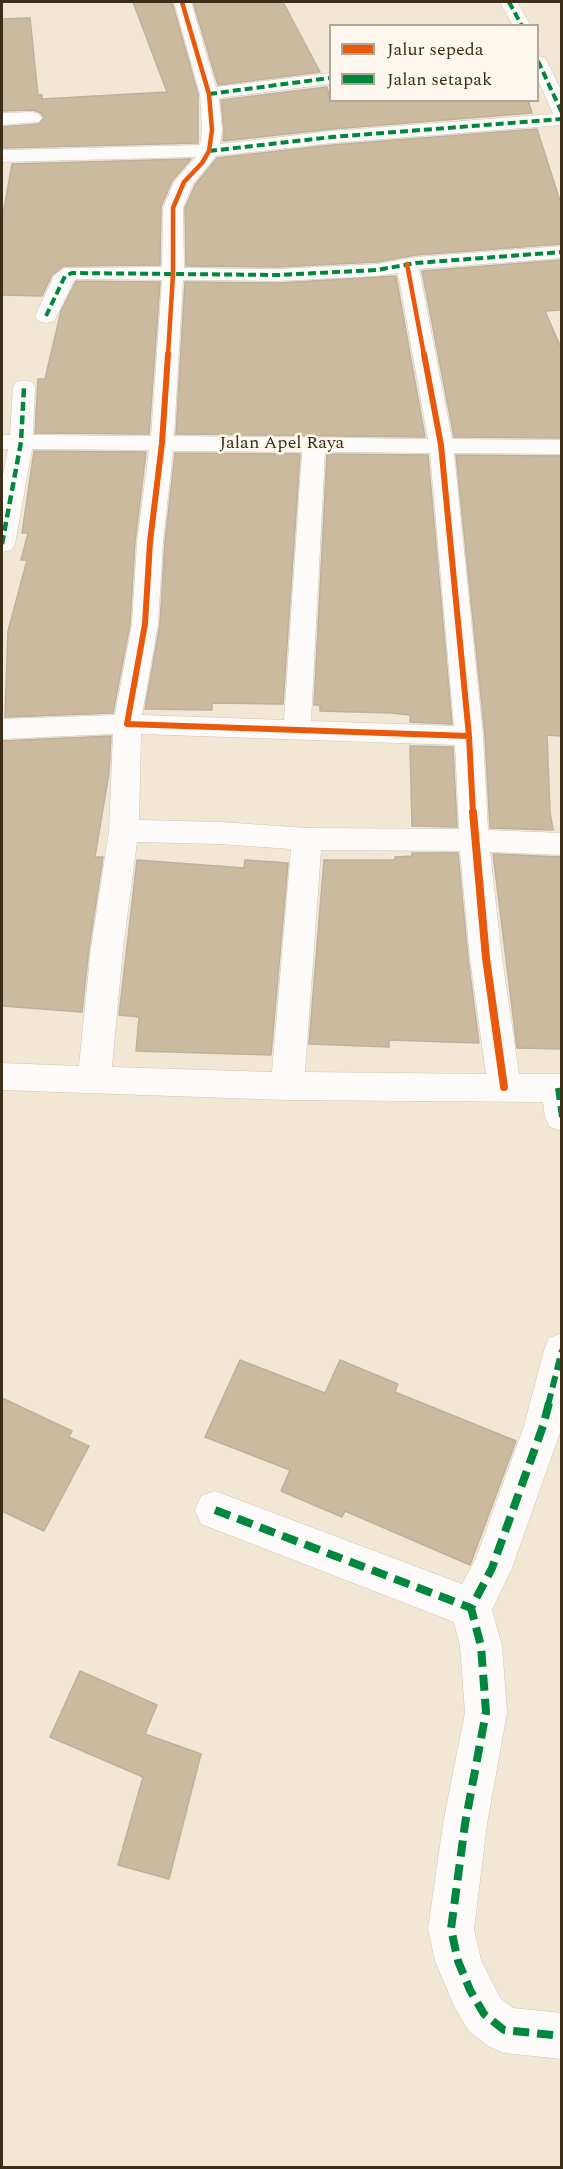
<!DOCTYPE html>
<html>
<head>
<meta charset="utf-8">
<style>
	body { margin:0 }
	#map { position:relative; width:563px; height:2169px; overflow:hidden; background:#f2e6d5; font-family:Spectral,serif }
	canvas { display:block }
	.frame { position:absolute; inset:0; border:3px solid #3c2e19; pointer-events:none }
	.legend { position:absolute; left:329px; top:24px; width:210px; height:78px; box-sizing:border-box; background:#fef7ed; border:2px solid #b0a798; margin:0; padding:8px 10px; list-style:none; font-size:18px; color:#3c2e19 }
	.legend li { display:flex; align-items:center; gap:12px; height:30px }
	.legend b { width:30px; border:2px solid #b0a798 }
</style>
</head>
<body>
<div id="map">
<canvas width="563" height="2169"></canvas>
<div class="frame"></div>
<ul class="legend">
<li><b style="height:8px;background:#e8590c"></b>Jalur sepeda</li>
<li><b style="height:8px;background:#00873e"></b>Jalan setapak</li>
</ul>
</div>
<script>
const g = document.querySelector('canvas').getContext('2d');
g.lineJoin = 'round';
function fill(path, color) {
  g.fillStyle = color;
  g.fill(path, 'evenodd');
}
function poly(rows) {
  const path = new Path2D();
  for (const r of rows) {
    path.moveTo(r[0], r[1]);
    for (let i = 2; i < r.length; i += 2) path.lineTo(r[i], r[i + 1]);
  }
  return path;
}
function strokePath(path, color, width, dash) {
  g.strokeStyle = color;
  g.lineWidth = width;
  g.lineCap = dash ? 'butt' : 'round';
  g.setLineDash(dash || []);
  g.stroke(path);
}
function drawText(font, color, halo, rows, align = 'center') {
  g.font = font + ' Spectral,serif';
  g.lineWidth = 5;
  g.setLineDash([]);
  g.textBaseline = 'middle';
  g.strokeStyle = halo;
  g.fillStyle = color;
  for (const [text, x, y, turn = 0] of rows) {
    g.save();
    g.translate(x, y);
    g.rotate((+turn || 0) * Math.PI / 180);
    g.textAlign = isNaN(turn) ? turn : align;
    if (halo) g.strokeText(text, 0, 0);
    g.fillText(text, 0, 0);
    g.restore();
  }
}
const building = poly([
	[133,2,172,2,198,94,198,143,2,148,2,127,39,124,44,118,41,113,33,110,2,111,2,19,30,18,38,95,42,95,42,99,167,92,133,2],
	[193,2,283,2,320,72,218,85,193,2],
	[327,87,330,100,528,100,532,113,332,129,223,141,224,130,221,100,327,87],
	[537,129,561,204,561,244,416,255,377,262,278,267,186,266,185,208,195,185,217,158,332,145,537,129],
	[191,159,172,181,161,207,160,265,64,266,52,275,42,296,2,295,2,220,12,164,191,159],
	[561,260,561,310,545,311,561,348,561,438,454,437,422,271,561,260],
	[396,276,425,437,176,434,185,282,278,283,396,276],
	[76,281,160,282,149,434,35,433,38,379,45,379,61,311,76,281],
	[34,451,146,452,135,542,130,624,113,713,5,717,8,631,27,560,21,560,28,533,22,533,34,451],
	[175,453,300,454,283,704,212,703,212,710,145,709,160,624,165,542,175,453],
	[327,454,428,455,452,724,410,722,410,715,391,713,320,711,320,705,314,705,327,454],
	[456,455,561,456,561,736,547,735,550,812,553,830,490,828,485,736,456,455],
	[111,736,109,773,95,857,103,857,89,948,82,1012,2,1006,2,741,111,736],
	[410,746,453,747,457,827,412,826,410,746],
	[412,853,458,853,468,958,479,1043,389,1040,389,1047,309,1044,324,860,395,860,395,857,412,856,412,853],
	[493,854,561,857,561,1049,517,1048,493,854],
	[137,860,244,868,245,860,288,863,271,1055,136,1051,139,1017,119,1015,137,860],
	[240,1360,325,1393,340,1360,398,1384,395,1392,516,1441,470,1565,345,1511,342,1517,281,1491,290,1470,205,1437,240,1360],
	[2,1398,72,1431,69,1437,89,1446,44,1531,2,1511,2,1398],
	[80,1671,157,1705,145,1734,201,1754,169,1879,118,1865,143,1777,50,1737,80,1671]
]);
fill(building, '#ccba9e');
strokePath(building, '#bcb09f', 1.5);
const minor = poly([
	[174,2,191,2,216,87,330,73,330,84,219,98,222,130,220,144,332,131,553,114,538,80,538,56,544,57,547,61,562,92,562,125,332,143,216,156,193,184,183,208,184,268,278,269,377,264,416,257,562,246,562,258,419,269,452,439,562,440,562,454,454,453,483,736,488,830,562,833,562,855,490,852,502,958,519,1074,562,1074,562,1131,550,1127,545,1117,543,1102,287,1100,2,1090,2,1063,79,1066,91,948,109,831,113,734,2,739,2,719,115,715,132,624,137,542,149,450,32,449,15,544,11,550,2,552,2,481,8,449,2,449,2,435,10,435,13,387,16,382,24,380,32,382,35,387,33,435,151,436,162,280,75,279,54,321,46,323,38,321,35,316,54,276,64,268,162,267,163,208,174,182,196,157,2,162,2,150,200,145,202,130,200,94,174,2],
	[398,273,428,439,174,436,183,280,278,281,377,276,398,273],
	[173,451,302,452,284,720,142,715,158,624,163,542,173,451],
	[325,452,430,453,454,726,311,721,325,452],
	[141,734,455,745,459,829,307,828,220,822,139,820,141,734],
	[137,842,220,844,291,849,272,1072,112,1067,123,948,137,842],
	[321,850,460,851,470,958,486,1074,305,1072,321,850],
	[500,2,517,2,531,26,513,26,500,2],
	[32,112,39,114,42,118,39,122,2,125,2,113,32,112],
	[562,1333,562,1427,512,1568,492,1610,502,1646,507,1712,487,1824,474,1929,481,1960,500,1998,513,2008,562,2013,562,2059,504,2053,488,2046,468,2030,454,2006,435,1961,428,1929,443,1824,465,1712,460,1646,454,1622,201,1524,195,1510,201,1496,215,1491,462,1584,476,1558,524,1426,544,1350,549,1338,562,1333]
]);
strokePath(minor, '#cfc3b2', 1);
fill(minor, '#fdfbf9');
strokePath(poly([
	[509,2,522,26],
	[538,61,562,113],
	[209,94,330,78],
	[209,151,332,137,562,119],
	[46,316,65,276,72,273,278,275,377,270,416,263,562,252]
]), '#00873e', 4, [8, 4]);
strokePath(poly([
	[2,544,21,442,24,387]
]), '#00873e', 4.5, [9, 4.5]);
strokePath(poly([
	[558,1088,562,1117],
	[548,1405,562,1350]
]), '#00873e', 6, [12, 6]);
strokePath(poly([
	[549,1403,543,1426,492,1568,471,1608,481,1646,486,1712,465,1824,451,1929,458,1961,470,1990,484,2014,504,2030,562,2036],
	[215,1510,471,1608]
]), '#00873e', 8, [16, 8]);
strokePath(poly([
	[407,264,424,355],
	[168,355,173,274,173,208,184,182,202,163,209,151,212,130,209,94,182,2]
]), '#e8590c', 4.5);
strokePath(poly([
	[168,354,162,443,150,542,145,624,127,724,469,736],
	[424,354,441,445,469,736,473,813]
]), '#e8590c', 6);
strokePath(poly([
	[473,812,486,958,504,1087]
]), '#e8590c', 8);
drawText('18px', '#3c2e19', '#fef7ed', [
	["Jalan Apel Raya",282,444]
]);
</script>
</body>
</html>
